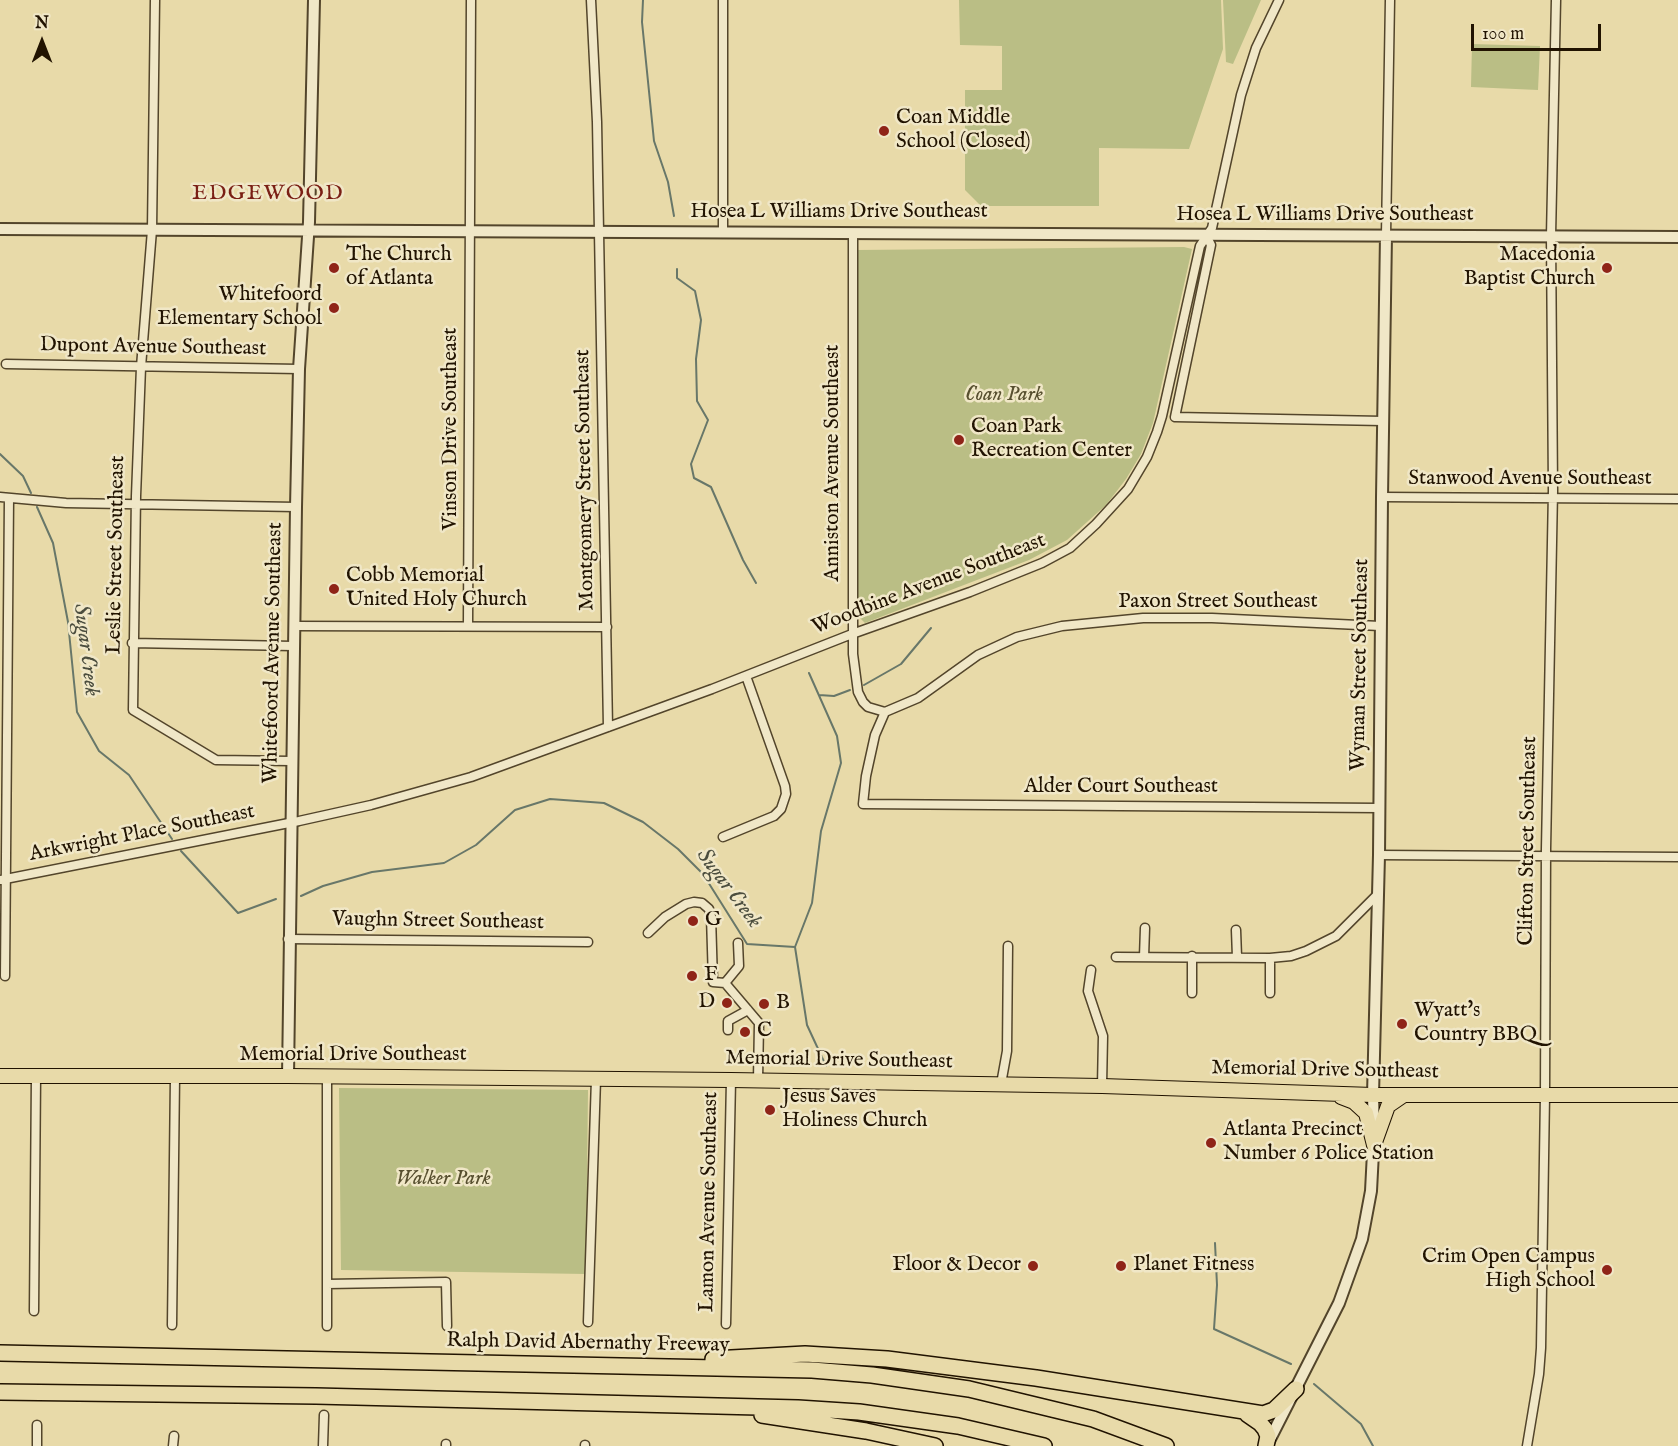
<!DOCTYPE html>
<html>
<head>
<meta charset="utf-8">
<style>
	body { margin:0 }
	#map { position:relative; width:1678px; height:1446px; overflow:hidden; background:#e8daa9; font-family:"IM FELL English",serif }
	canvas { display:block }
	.north { position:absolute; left:12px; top:12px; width:60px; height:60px; -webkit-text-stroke:4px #f0e7c7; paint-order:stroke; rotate:0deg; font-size:16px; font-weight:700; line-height:24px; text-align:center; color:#211301 }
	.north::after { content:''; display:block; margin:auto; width:21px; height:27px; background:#211301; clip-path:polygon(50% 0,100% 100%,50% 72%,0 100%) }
	.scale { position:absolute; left:1471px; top:24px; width:130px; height:27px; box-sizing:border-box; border:3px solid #211301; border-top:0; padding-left:8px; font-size:18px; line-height:21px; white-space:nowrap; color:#211301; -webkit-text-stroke:4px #f0e7c7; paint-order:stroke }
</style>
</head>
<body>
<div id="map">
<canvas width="1678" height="1446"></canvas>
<div class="north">N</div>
<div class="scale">100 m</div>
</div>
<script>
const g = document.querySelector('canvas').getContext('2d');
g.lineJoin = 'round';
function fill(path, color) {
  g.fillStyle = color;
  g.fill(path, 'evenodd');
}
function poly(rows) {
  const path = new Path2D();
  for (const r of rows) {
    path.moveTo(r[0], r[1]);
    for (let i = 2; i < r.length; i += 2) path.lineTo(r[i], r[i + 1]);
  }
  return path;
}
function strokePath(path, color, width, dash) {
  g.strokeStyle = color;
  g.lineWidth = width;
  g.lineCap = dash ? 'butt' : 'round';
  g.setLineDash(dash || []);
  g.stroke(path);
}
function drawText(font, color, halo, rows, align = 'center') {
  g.font = font + ' "IM FELL English",serif';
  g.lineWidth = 5;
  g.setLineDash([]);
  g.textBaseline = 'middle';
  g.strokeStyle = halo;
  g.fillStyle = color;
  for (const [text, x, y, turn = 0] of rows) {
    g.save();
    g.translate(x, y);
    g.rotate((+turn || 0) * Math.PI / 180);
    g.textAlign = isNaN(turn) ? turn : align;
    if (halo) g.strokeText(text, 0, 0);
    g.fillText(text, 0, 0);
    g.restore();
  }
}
fill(poly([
	[959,0,1221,0,1223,49,1189,149,1099,148,1099,206,981,206,965,190,965,90,1002,90,1002,46,960,45],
	[1223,0,1261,0,1233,64,1226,62],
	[1472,44,1540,46,1538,90,1471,87],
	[1184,247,1192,249,1153,423,1141,454,1126,479,1106,505,1067,540,1029,560,865,623,858,616,856,250],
	[339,1088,588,1090,586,1274,341,1270]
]), '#babe85');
strokePath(poly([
	[643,0,642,22,654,141,668,182,674,216],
	[677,269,677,278,695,291,701,320,696,359,697,401,708,420,691,464,694,478,711,487,743,560,756,583],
	[0,454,23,476,31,493],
	[37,507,53,543,68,622,77,712,99,751,129,775,172,839],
	[809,673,837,736,841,763,821,831,812,903,795,947,807,1025,826,1066],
	[864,685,901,664,931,628],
	[819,695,834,696,850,690],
	[181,851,238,913,276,899],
	[301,896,323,886,372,872,444,863,476,845,515,810,550,799,604,803,643,822,678,849,703,874,747,944,795,947],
	[1215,1243,1217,1285,1214,1329,1291,1364],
	[1314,1384,1361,1424,1373,1446]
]), '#687769', 2);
const minor = poly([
	[155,0,152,230,141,367,136,496,133,710,216,760,291,761],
	[591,0,597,122,608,727],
	[723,0,723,232],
	[853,233,853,654,858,692,863,702,868,707,885,712],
	[1206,235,1211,245,1175,417,1383,421],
	[1386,235,1390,0],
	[6,364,299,369],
	[0,497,66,503,296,507],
	[1382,497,1678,499],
	[294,626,607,627],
	[468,626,471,0],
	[132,643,293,646],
	[1379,808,863,804,866,776,875,735,885,712,918,698,978,655,1017,637,1062,626,1143,618,1212,618,1380,626],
	[723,837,774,816,781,809,786,794,785,786,746,676],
	[1379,855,1678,857],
	[0,880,299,821,371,805,471,777,712,689,852,634,970,592,1042,563,1070,548,1096,524,1128,489,1147,457,1157,432,1162,416,1200,246,1212,228,1241,95,1256,48,1279,0],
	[1236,930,1237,957],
	[648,933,665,917,686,904,694,902,702,903,709,909,711,916,713,982,725,983,759,1023,758,1081],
	[288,939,588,942],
	[1116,957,1270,958,1291,956,1306,951,1336,936,1377,895],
	[1144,957,1145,928],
	[1270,958,1270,993],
	[1091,970,1088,991,1103,1036,1102,1086],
	[5,976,9,498],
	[725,983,739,966,738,943],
	[1192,993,1192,956],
	[728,1030,728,1021,748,1010],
	[327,1077,327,1326],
	[1001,1084,1007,1051,1008,946],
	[327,1284,446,1282,447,1326],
	[34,1311,36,1076],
	[588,1322,596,1079],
	[726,1324,731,1080],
	[172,1325,175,1077],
	[37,1446,37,1425],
	[173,1446,174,1436],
	[323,1446,324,1415],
	[446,1446,446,1444],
	[585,1446,585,1445],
	[1527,1446,1539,1374,1541,1348,1545,1095,1546,849,1553,491,1551,236,1556,0]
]);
const tertiary = poly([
	[0,229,1678,237],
	[288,1076,296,507,299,369,309,222,314,0],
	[1268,1443,1339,1303,1362,1239,1371,1191,1374,1133,1373,1095,1379,855,1382,497,1386,235]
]);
const primary = poly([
	[0,1076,288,1076,731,1080,1102,1086,1373,1095,1678,1095],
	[1341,1097,1354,1102,1366,1113,1374,1145],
	[1374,1145,1388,1106,1404,1095]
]);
const motorway = poly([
	[0,1353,812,1370,872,1375,969,1389,1093,1419,1166,1446],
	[713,1359,805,1354,887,1359,1036,1378,1263,1414,1274,1410,1296,1389],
	[0,1392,316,1396,798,1408,859,1412,958,1426,1044,1446],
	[1247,1414,1260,1423,1265,1429,1268,1436,1266,1446],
	[762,1415,866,1431,935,1446]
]);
strokePath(minor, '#53452b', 11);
strokePath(tertiary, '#53452b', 14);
strokePath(primary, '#211301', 16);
strokePath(motorway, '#211301', 18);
strokePath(minor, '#f0e7c7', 8);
strokePath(tertiary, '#f0e7c7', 10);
strokePath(primary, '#e8daa9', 14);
strokePath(motorway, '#e8daa9', 15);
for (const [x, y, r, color] of [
	[884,131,6,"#8f2418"],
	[334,268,6,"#8f2418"],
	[1607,268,6,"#8f2418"],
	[334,308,6,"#8f2418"],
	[959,440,6,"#8f2418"],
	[334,589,6,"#8f2418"],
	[693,921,6,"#8f2418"],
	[692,976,6,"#8f2418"],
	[727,1003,6,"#8f2418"],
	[764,1004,6,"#8f2418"],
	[1402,1024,6,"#8f2418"],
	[745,1032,6,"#8f2418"],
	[770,1110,6,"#8f2418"],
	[1211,1143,6,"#8f2418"],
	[1033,1266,6,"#8f2418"],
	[1121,1266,6,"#8f2418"],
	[1607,1270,6,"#8f2418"]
]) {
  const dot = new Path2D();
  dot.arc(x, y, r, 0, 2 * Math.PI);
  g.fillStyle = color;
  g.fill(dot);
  strokePath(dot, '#f0e7c7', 2);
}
drawText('21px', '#211301', '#f0e7c7', [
	["Coan Middle",896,119],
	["School (Closed)",896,143],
	["The Church",346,256],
	["of Atlanta",346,280],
	["Macedonia",1595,256,"right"],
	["Baptist Church",1595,280,"right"],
	["Whitefoord",322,296,"right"],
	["Elementary School",322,320,"right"],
	["Coan Park",971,428],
	["Recreation Center",971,452],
	["Cobb Memorial",346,577],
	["United Holy Church",346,601],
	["G",705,921],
	["F",704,976],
	["D",715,1003,"right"],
	["B",776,1004],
	["Wyatt's",1414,1012],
	["Country BBQ",1414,1036],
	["C",757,1032],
	["Jesus Saves",782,1098],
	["Holiness Church",782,1122],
	["Atlanta Precinct",1223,1131],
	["Number 6 Police Station",1223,1155],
	["Crim Open Campus",1595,1258,"right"],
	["High School",1595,1282,"right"],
	["Floor & Decor",1021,1266,"right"],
	["Planet Fitness",1133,1266]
], 'left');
drawText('21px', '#211301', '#f0e7c7', [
	["Hosea L Williams Drive Southeast",839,213],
	["Hosea L Williams Drive Southeast",1325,216],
	["Dupont Avenue Southeast",153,348,1],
	["Vinson Drive Southeast",452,429,-90],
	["Anniston Avenue Southeast",834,463,-90],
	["Montgomery Street Southeast",586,480,-91],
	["Stanwood Avenue Southeast",1530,480],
	["Leslie Street Southeast",117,555,-89],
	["Woodbine Avenue Southeast",929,585,-21],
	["Paxon Street Southeast",1218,603],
	["Whitefoord Avenue Southeast",274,653,-89],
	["Wyman Street Southeast",1361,665,-89],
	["Alder Court Southeast",1121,788],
	["Arkwright Place Southeast",142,834,-11],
	["Clifton Street Southeast",1529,841,-89],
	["Vaughn Street Southeast",438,922,1],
	["Memorial Drive Southeast",353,1056],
	["Memorial Drive Southeast",839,1061,1],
	["Memorial Drive Southeast",1325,1071,1],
	["Lamon Avenue Southeast",710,1202,-89],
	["Ralph David Abernathy Freeway",588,1344,1]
]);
drawText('italic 21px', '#574f2f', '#f0e7c7', [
	["Coan Park",1004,396],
	["Walker Park",443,1180]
]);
g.letterSpacing = '1.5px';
drawText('22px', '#7a1f14', '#f0e7c7', [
	["EDGEWOOD",268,194]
]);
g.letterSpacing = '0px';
drawText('italic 22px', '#4b4d3e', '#f0e7c7', [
	["Sugar Creek",85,650,83],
	["Sugar Creek",728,889,53]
]);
</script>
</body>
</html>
